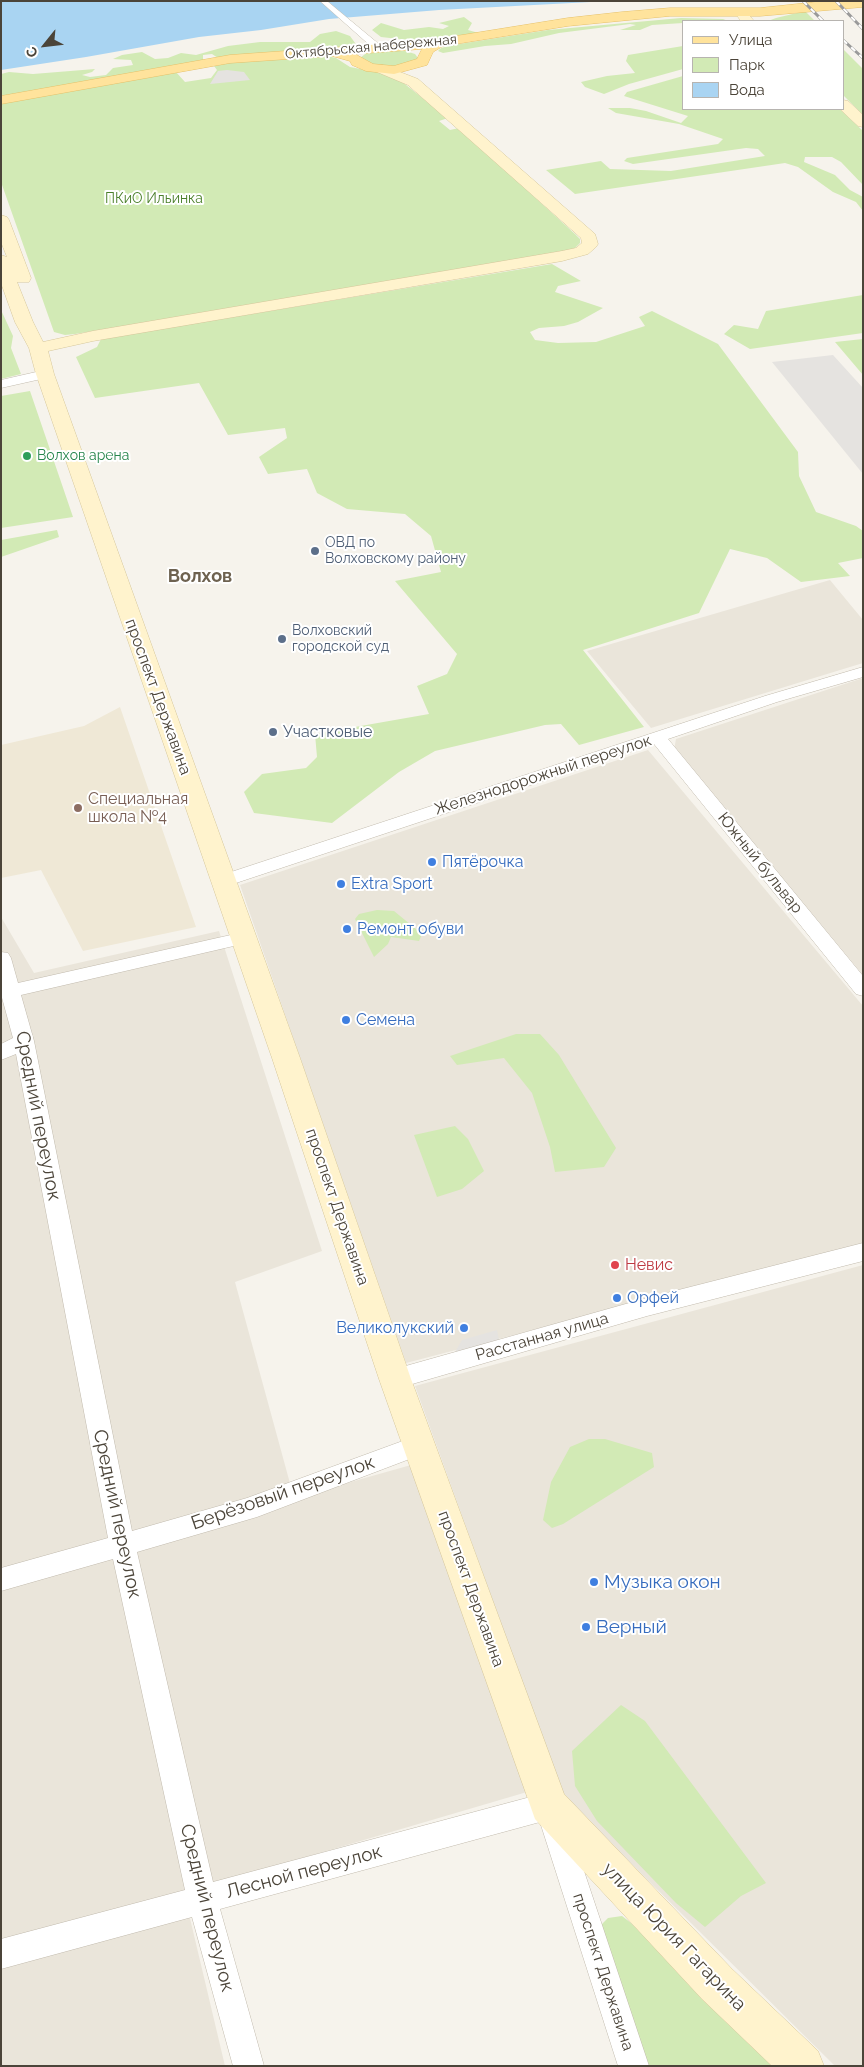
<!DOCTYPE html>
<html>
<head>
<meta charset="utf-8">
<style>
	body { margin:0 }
	#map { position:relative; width:864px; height:2067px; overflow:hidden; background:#f6f3ec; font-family:Raleway,sans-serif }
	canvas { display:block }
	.frame { position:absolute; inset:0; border:2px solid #4b4439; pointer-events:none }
	.legend { position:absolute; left:682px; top:20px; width:162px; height:90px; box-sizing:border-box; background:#fff; border:1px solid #b7b4b0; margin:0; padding:6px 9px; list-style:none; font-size:15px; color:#4b4439 }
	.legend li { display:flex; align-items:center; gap:10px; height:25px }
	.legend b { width:25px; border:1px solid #b7b4b0 }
	.north { position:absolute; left:20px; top:20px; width:50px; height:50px; -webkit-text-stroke:4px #fff; paint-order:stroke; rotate:241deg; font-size:14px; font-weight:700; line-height:20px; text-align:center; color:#4b4439 }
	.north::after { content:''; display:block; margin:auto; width:18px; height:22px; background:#4b4439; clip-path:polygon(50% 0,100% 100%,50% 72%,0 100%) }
</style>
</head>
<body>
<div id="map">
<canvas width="864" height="2067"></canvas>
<div class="frame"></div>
<ul class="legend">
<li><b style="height:6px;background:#ffe39c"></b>Улица</li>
<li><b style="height:14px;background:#d2eab5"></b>Парк</li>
<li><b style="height:14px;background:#a9d4f2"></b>Вода</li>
</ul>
<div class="north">С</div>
</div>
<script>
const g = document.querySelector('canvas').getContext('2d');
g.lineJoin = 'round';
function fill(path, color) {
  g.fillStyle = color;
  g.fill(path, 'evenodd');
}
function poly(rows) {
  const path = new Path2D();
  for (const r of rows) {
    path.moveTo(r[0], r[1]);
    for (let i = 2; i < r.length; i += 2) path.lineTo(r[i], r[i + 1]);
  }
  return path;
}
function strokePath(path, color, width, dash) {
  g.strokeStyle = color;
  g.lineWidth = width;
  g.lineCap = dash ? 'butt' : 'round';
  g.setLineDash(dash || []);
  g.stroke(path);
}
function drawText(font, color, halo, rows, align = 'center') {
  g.font = font + ' Raleway,sans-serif';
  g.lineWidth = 4;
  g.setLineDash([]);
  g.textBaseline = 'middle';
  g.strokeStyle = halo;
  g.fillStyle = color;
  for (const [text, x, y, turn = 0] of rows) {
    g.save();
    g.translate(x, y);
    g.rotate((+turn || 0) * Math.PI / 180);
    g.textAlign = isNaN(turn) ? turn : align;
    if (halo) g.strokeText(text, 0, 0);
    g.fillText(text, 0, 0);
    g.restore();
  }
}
fill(poly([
	[830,580,863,620,863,663,651,728,587,651],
	[863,678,863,975,674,750,676,739],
	[648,750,863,1006,863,1244,406,1363,240,885],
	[1,917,34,973,219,931,322,1251,235,1282,294,1498,411,1465,527,1792,184,1893,225,2066,1,2066],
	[863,1265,863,2066,835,2066,564,1797,415,1386]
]), '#eae5da');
fill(poly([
	[120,707,196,927,83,951,41,870,1,878,1,745,84,726]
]), '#efe8d6');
fill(poly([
	[805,11,815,21,768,21,776,18],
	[464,17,472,23,468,30,482,34,453,36,423,42,403,43,399,39,381,37,372,30,381,23,404,30,429,27,443,29,449,26,439,23],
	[681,18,723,19,728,21,683,21,683,23,652,25,640,30,620,30,636,25,630,24,559,33,511,44,485,46,443,53,438,51,441,48,453,45,548,30],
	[336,31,350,36,358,47,218,58,212,54,203,55,203,62,1,96,1,74,9,72,33,74,95,69,92,72,82,75,90,77,106,75,113,68,133,65,131,60,113,59,122,55,142,52,155,59,168,58,181,53,196,55,228,46,260,42,310,42,320,34],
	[683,46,683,69,629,84,604,94,585,87,581,82,607,76,635,73,626,61,628,55],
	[399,49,415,54,418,58,416,61,401,67,379,67,360,58,369,51],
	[843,49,863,69,863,115,843,95],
	[323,55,336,58,350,67,387,74,401,81,448,118,439,121,450,130,459,128,575,234,580,239,580,243,574,249,291,299,75,334,65,335,54,332,1,182,1,103,176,72,185,82,211,78,217,70,214,66,232,62],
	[683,76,683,109,840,109,863,131,863,185,841,162,832,157,805,157,804,162,835,175,850,190,863,197,863,211,856,202,833,192,798,167,785,163,575,194,546,170,601,161,610,169,671,171,765,156,758,149,746,148,633,164,624,161,627,158,718,144,723,139,679,124,616,113,608,108,630,108,646,111,681,123,688,116,624,96,627,92],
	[552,264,581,281,558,286,555,292,603,308,578,322,564,326,539,328,530,332,535,340,558,343,596,342,645,326,639,317,652,311,718,344,798,452,799,476,816,512,856,526,863,531,863,558,838,563,850,576,801,582,767,558,730,549,699,613,583,650,644,727,579,745,561,724,545,725,435,751,399,772,332,823,254,813,244,792,262,774,306,768,317,757,315,734,429,714,417,686,447,674,457,654,395,581,441,572,431,536,405,514,347,509,317,493,307,469,268,474,259,457,287,438,285,428,228,435,199,383,95,398,76,357,97,347,101,339],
	[863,295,863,333,750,349,724,334,734,325,758,329,766,311],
	[1,310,13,336,11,348,21,374,1,379],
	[863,339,863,375,835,342],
	[30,391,73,517,1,528,1,396],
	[57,530,59,537,1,557,1,540],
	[377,910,394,911,422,934,419,941,391,937,388,944,374,957,355,919,359,914],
	[516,1034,540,1034,559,1055,616,1148,604,1167,555,1172,550,1147,532,1093,504,1058,457,1065,450,1056],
	[455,1126,468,1139,484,1171,462,1189,437,1197,414,1135],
	[589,1439,605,1439,652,1453,654,1467,563,1524,552,1528,543,1520,551,1482,570,1447],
	[621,1705,645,1721,766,1883,741,1896,705,1927,676,1903,597,1821,575,1786,572,1751],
	[622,1916,631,1923,775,2066,647,2066,600,1926,608,1918]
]), '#d2eab5');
fill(poly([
	[227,70,244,72,250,80,210,84,218,71],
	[833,355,863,388,863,474,772,362],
	[497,1330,501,1349,448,1364,462,1340]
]), '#e5e3e0');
fill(poly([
	[1,1,610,1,439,10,329,19,261,30,199,37,86,57,1,70]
]), '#a9d4f2');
const pedestrian = poly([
	[320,1,327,1,380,45,380,49,374,49,320,1]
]);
const minor = poly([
	[45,370,50,371,52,374,50,377,1,388,1,380,45,370],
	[863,667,863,677,777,702,668,739,863,976,863,996,856,994,654,744,230,885,223,887,216,885,214,881,216,877,765,696,863,667],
	[244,932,251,934,253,938,251,942,21,995,34,1041,132,1531,247,1498,419,1435,428,1438,431,1445,428,1452,257,1517,137,1552,213,1882,549,1792,559,1796,649,2066,618,2066,540,1822,220,1909,264,2066,233,2066,192,1917,1,1969,1,1939,185,1890,113,1559,1,1591,1,1568,108,1538,16,1054,1,1060,1,1044,13,1038,1,994,1,952,8,953,11,958,18,983,244,932],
	[863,1243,863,1261,647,1316,395,1389,387,1386,383,1379,387,1372,395,1369,647,1298,863,1243]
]);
const secondary = poly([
	[741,9,745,10,754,21,741,21,735,13,741,9],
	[382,65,418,79,595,234,598,244,596,247,588,254,562,261,93,341,48,351,54,374,300,1058,411,1379,564,1794,732,1969,818,2051,824,2066,772,2066,702,1999,535,1819,379,1379,272,1058,36,374,29,348,15,322,1,283,1,255,7,257,1,242,1,215,7,217,9,220,31,278,29,282,17,282,33,322,43,342,93,331,562,251,576,248,582,243,581,238,408,85,377,72,375,69,377,66,382,65],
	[843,100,848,101,863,115,863,127,858,126,840,109,843,109,843,100]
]);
const primary = poly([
	[863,1,863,7,760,16,670,16,568,26,443,46,433,52,427,65,394,74,366,71,352,65,350,61,332,56,230,63,1,104,1,96,230,55,425,41,568,18,622,12,670,8,760,8,816,2,863,1],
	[422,49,417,59,394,66,373,64,355,54,422,49]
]);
strokePath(pedestrian, '#c2bbae', 1);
strokePath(minor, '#c2bbae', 1);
strokePath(secondary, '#d6c79b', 1);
strokePath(primary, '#e6c16a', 1);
fill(pedestrian, '#fff');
fill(minor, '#fff');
fill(secondary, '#fff3cd');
fill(primary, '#ffe39c');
const rail = poly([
	[803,1,823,21],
	[836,1,863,29],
	[843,40,863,58]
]);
strokePath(rail, '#9a9a9a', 3);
strokePath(rail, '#fff', 2, [5.5]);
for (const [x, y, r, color] of [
	[27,456,5,"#2e9e5b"],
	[315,551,5,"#5c6f8a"],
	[282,639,5,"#5c6f8a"],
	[273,732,5,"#5c6f8a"],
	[78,808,5,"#8d6e63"],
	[432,862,5,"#3f7fe0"],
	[341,884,5,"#3f7fe0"],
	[347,929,5,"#3f7fe0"],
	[346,1020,5,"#3f7fe0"],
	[615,1265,5,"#e0444e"],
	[617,1298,5,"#3f7fe0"],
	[464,1328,5,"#3f7fe0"],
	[594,1582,5,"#3f7fe0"],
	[586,1627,5,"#3f7fe0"]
]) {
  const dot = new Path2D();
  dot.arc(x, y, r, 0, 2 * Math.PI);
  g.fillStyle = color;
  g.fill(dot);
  strokePath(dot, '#fff', 2);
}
drawText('14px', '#4b4439', '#fff', [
	["Октябрьская набережная",371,47,-5]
]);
drawText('14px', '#4a7f2a', '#fff', [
	["ПКиО Ильинка",154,199]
]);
drawText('14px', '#27864d', '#fff', [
	["Волхов арена",37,456]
], 'left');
drawText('14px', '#4e5e75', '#fff', [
	["ОВД по",325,543],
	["Волховскому району",325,559],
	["Волховский",292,631],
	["городской суд",292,647]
], 'left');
drawText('16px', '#4b4439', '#fff', [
	["проспект Державина",158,697,70],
	["Железнодорожный переулок",543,775,-18],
	["Южный бульвар",760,863,51],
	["проспект Державина",337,1207,71],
	["Расстанная улица",542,1337,-16],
	["проспект Державина",471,1589,70],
	["проспект Державина",603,1972,72]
]);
drawText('16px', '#4e5e75', '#fff', [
	["Участковые",283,732]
], 'left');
drawText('16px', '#785e54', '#fff', [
	["Специальная",88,799],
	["школа №4",88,817]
], 'left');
drawText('16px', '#366cbe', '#fff', [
	["Пятёрочка",442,862],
	["Extra Sport",351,884],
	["Ремонт обуви",357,929],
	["Семена",356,1020],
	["Орфей",627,1298],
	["Великолукский",454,1328,"right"]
], 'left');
drawText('16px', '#be3a42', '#fff', [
	["Невис",625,1265]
], 'left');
drawText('bold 18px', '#6e6250', '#fff', [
	["Волхов",200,577]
]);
drawText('19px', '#4b4439', '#fff', [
	["Средний переулок",38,1116,79],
	["Берёзовый переулок",283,1493,-19],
	["Средний переулок",117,1514,78],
	["Лесной переулок",304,1872,-15],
	["Средний переулок",207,1908,76],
	["улица Юрия Гагарина",674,1937,46]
]);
drawText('19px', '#366cbe', '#fff', [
	["Музыка окон",604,1582],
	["Верный",596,1627]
], 'left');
</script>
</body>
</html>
